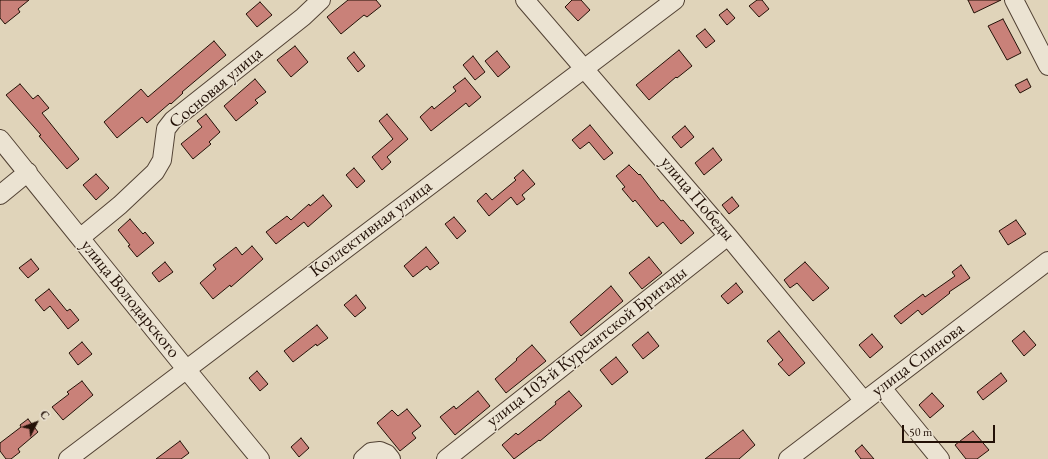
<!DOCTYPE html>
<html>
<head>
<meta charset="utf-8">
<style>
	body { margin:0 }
	#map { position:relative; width:1048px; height:459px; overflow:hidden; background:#e0d4ba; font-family:"EB Garamond",serif }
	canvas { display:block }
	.north { position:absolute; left:16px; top:403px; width:40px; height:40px; -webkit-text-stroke:3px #ebe3d2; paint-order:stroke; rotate:48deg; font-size:11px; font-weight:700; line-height:16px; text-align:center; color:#231107 }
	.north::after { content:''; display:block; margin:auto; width:14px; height:18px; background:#231107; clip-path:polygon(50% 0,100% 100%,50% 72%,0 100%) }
	.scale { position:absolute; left:902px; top:425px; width:93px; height:18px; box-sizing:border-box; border:2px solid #231107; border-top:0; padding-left:5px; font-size:12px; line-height:14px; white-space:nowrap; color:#231107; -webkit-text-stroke:3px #ebe3d2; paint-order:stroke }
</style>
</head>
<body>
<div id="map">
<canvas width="1048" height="459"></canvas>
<div class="north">С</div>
<div class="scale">50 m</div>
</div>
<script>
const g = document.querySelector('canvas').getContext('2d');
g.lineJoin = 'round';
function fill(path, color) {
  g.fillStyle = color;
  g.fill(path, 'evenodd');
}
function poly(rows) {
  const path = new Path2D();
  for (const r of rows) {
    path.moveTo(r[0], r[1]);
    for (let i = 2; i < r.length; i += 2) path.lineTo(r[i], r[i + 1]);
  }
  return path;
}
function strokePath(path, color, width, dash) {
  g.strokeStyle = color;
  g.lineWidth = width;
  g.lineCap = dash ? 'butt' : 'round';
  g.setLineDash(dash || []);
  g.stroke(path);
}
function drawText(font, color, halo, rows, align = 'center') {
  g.font = font + ' "EB Garamond",serif';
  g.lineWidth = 3;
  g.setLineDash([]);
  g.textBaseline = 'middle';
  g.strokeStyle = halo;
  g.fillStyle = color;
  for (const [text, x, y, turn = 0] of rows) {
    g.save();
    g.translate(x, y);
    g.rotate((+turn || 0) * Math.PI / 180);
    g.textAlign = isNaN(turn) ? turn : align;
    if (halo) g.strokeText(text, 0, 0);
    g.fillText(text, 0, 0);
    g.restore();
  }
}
const building = poly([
	[0,0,29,0,18,9,20,12,5,24,0,18,0,0],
	[348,0,376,0,381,6,367,17,364,15,341,34,327,17,348,0],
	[572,0,581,0,590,10,578,21,565,7,572,0],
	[757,0,762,0,769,9,759,17,749,6,757,0],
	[968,0,1001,0,974,13,968,0],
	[260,2,272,15,257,27,246,14,260,2],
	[727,9,735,18,727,25,719,15,727,9],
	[1003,19,1021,53,1007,60,988,26,1003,19],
	[705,29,715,41,706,48,696,36,705,29],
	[214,41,226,55,182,92,183,93,171,104,170,103,147,123,142,117,117,138,104,122,141,89,148,97,214,41],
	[295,46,308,62,291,77,277,60,295,46],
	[679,50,692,66,677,78,676,77,649,100,636,85,679,50],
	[497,51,510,67,498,77,485,61,497,51],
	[354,52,365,66,358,72,347,58,354,52],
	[473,56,485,72,475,80,463,65,473,56],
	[465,78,481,97,469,107,466,103,431,131,420,117,432,106,434,109,456,91,453,87,465,78],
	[255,79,266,92,255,100,258,103,236,121,224,106,255,79],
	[1027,79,1031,87,1020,93,1015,85,1027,79],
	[20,84,33,99,38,95,49,108,42,113,79,159,67,169,39,136,41,135,6,95,20,84],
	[206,114,220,132,209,142,211,144,193,159,181,144,202,127,197,121,206,114],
	[387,114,408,139,387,157,391,162,382,170,372,157,393,139,379,121,387,114],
	[590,125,613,153,604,160,589,142,580,149,572,140,590,125],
	[685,126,694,137,681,148,672,137,685,126],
	[713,148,722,160,704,175,695,163,713,148],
	[629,165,639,175,640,174,661,201,663,200,681,221,683,220,694,233,681,244,663,222,657,227,635,200,633,202,622,189,625,187,616,176,629,165],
	[354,168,365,181,357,188,346,175,354,168],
	[523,170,535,184,522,195,525,199,517,205,511,197,489,216,477,201,486,193,492,200,516,180,514,178,523,170],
	[96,174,109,188,96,200,83,185,96,174],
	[323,195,332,206,308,227,304,222,276,244,266,232,287,216,291,220,309,204,310,206,323,195],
	[732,197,739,206,729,214,722,205,732,197],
	[454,217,466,231,457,239,445,224,454,217],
	[130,219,143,234,145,232,154,243,137,257,128,246,130,245,118,230,130,219],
	[1016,220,1026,234,1008,245,999,231,1016,220],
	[252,246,263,259,231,287,230,285,213,299,200,283,216,269,213,265,236,247,242,255,252,246],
	[426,247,439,263,430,270,427,266,413,277,404,266,426,247],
	[649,257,662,273,642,289,629,273,649,257],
	[31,259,39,269,28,278,19,268,31,259],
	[165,262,173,272,159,282,152,273,165,262],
	[805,262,829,288,813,301,797,283,790,288,784,280,805,262],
	[961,265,970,278,949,292,950,293,922,315,918,310,901,324,894,316,923,294,925,297,955,276,952,272,961,265],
	[736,283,743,292,728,304,721,296,736,283],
	[611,286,623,301,581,336,570,322,611,286],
	[49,289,67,311,70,309,79,320,68,329,50,306,44,311,35,300,49,289],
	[356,295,366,308,355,317,344,305,356,295],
	[317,325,328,338,317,346,316,344,293,362,284,351,317,325],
	[779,331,805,363,789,376,778,364,783,360,767,341,779,331],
	[1024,331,1036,345,1024,356,1012,341,1024,331],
	[648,332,659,346,643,359,632,345,648,332],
	[872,334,883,347,870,358,859,345,872,334],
	[82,342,92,354,78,365,69,353,82,342],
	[532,345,546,361,506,393,495,379,517,360,516,359,532,345],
	[616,357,628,372,612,385,600,370,616,357],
	[257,371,268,384,260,391,249,378,257,371],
	[1001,373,1007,381,983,400,977,392,1001,373],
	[82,381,93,395,63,420,52,407,69,394,67,392,82,381],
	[478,391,490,406,455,435,440,417,454,406,456,409,478,391],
	[569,391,582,406,540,441,539,440,514,459,502,445,516,433,518,435,556,404,555,402,569,391],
	[932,393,944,406,930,418,919,405,932,393],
	[407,409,421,426,412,433,416,438,400,451,377,423,392,410,398,416,407,409],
	[28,419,38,432,18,449,20,452,11,459,6,459,0,451,0,443,21,427,20,425,28,419],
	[743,430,755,445,739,459,705,459,743,430],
	[973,431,989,450,977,459,966,459,955,445,973,431],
	[301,438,309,448,299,457,291,447,301,438],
	[180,441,189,453,181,459,156,459,180,441],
	[862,445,874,459,861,459,855,451,862,445]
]);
fill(building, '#c98179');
strokePath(building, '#231107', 1);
const minor = poly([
	[525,0,728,236,864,401],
	[1014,0,1048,66],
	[0,139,186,369,260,459],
	[0,195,28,172],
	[80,238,120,205,155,172,162,160,166,129,173,120,303,17,321,0],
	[882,388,940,459],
	[68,459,675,0],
	[363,459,371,452,380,451,387,454,391,459],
	[446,459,728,236],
	[788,459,1048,261]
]);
strokePath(minor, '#524234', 20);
strokePath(minor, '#ebe3d2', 18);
drawText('18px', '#231107', '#ebe3d2', [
	["Сосновая улица",216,88,-40],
	["улица Победы",697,199,50],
	["Коллективная улица",371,229,-37],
	["улица Володарского",130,299,51],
	["улица 103-й Курсантской Бригады",587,347,-38],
	["улица Спинова",918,360,-37]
]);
</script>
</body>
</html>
